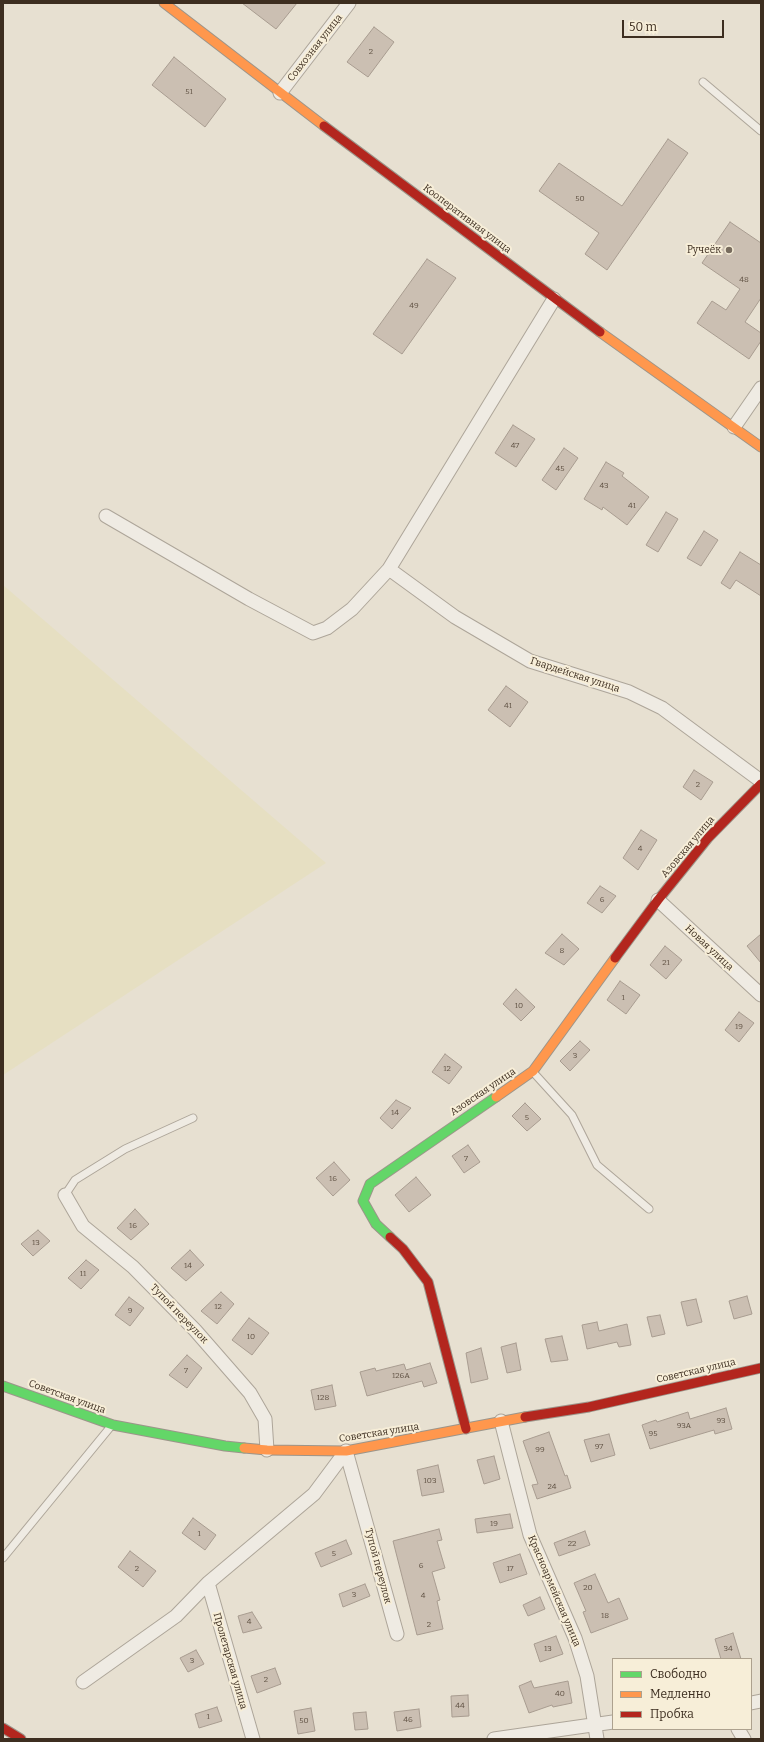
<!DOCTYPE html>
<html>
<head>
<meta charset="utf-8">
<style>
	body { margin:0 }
	#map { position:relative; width:764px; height:1742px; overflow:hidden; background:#e7e0d1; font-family:Bitter,serif }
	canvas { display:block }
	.frame { position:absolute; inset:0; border:4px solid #3d2e20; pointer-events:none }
	.legend { position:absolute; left:612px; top:1658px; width:140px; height:72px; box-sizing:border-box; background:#f7eed8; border:1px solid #ada18e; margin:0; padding:5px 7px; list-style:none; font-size:12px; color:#3d2e20 }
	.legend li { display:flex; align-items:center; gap:8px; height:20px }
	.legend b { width:20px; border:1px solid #ada18e }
	.scale { position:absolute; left:622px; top:20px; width:102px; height:18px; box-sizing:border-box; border:2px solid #3d2e20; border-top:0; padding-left:5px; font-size:12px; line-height:14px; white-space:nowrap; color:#3d2e20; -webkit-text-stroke:3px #f7eed8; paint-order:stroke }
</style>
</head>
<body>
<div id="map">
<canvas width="764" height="1742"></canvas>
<div class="frame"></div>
<ul class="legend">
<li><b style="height:5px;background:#63d668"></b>Свободно</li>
<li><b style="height:5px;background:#ff974d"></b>Медленно</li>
<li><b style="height:5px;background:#b3261e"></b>Пробка</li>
</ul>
<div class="scale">50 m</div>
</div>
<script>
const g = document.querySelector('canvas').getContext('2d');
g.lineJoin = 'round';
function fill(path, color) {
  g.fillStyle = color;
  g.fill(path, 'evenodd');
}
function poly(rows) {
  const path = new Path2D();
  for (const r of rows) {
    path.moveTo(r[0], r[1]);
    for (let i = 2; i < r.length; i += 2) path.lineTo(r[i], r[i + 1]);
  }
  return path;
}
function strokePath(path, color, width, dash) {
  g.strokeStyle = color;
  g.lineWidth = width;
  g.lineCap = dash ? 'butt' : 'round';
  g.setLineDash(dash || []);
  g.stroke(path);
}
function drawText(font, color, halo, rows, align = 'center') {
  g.font = font + ' Bitter,serif';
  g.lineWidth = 4;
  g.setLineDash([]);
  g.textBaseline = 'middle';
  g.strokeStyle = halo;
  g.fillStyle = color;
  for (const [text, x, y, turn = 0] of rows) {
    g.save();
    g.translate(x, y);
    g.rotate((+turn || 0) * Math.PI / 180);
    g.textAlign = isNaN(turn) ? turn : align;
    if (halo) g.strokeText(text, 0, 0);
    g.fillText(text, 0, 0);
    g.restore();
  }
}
fill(poly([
	[3,585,326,863,3,1075]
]), '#e6dfc2');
const building = poly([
	[242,3,297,3,276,29,242,3],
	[374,27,394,42,368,77,347,62,374,27],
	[174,57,226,99,205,127,152,85,174,57],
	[668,139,688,153,607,270,585,254,599,233,539,191,559,163,622,206,668,139],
	[730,222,761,243,761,298,745,322,761,333,761,341,749,359,697,323,712,301,726,310,740,289,702,263,730,222],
	[427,259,456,278,402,354,373,334,427,259],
	[513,425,535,439,516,467,495,453,513,425],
	[564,448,578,458,556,490,542,480,564,448],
	[606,462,624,473,622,476,649,497,627,525,603,507,602,510,584,499,606,462],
	[666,512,678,519,658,552,646,545,666,512],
	[704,531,718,540,701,566,687,558,704,531],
	[740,552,761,565,761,596,736,580,730,589,721,583,740,552],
	[506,686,528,702,510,727,488,710,506,686],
	[694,770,713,782,701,800,683,787,694,770],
	[641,830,657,840,638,870,623,858,641,830],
	[600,886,616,896,602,913,587,903,600,886],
	[562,934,579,949,564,965,545,953,562,934],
	[761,934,761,963,747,946,761,934],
	[665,946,682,960,666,979,650,965,665,946],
	[620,981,640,995,626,1014,607,1000,620,981],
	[516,989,535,1007,521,1021,503,1004,516,989],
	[739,1012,754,1023,739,1042,725,1030,739,1012],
	[580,1041,590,1050,570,1071,560,1061,580,1041],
	[445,1054,462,1067,449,1084,432,1072,445,1054],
	[396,1100,411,1108,392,1129,380,1118,396,1100],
	[525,1103,541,1119,527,1131,512,1116,525,1103],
	[468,1145,480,1162,464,1173,452,1156,468,1145],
	[334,1162,350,1180,333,1196,316,1178,334,1162],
	[416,1177,431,1195,409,1212,395,1195,416,1177],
	[135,1209,149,1224,131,1240,117,1228,135,1209],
	[38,1230,50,1241,33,1256,21,1244,38,1230],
	[190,1250,204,1265,186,1281,171,1268,190,1250],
	[86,1260,99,1270,81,1289,68,1278,86,1260],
	[221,1292,234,1304,217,1324,201,1311,221,1292],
	[747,1296,752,1314,734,1319,729,1301,747,1296],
	[129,1297,144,1308,130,1326,115,1315,129,1297],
	[696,1299,702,1322,687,1326,681,1302,696,1299],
	[660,1315,665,1334,652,1337,647,1317,660,1315],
	[249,1318,269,1333,252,1355,232,1340,249,1318],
	[597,1322,599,1331,627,1324,631,1345,619,1347,617,1342,587,1349,582,1325,597,1322],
	[562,1336,568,1360,551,1362,545,1339,562,1336],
	[516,1343,521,1370,507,1373,501,1347,516,1343],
	[481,1348,488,1379,471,1383,466,1353,481,1348],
	[187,1355,202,1368,187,1388,169,1375,187,1355],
	[430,1363,437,1383,424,1387,422,1381,367,1396,360,1372,375,1368,376,1371,404,1364,406,1370,430,1363],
	[332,1385,336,1406,315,1410,311,1390,332,1385],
	[726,1408,732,1429,715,1434,714,1430,650,1449,642,1425,656,1420,657,1422,688,1412,690,1419,726,1408],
	[549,1432,565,1476,567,1475,571,1488,537,1499,532,1485,538,1484,523,1441,549,1432],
	[609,1434,615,1455,591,1462,584,1440,609,1434],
	[494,1456,500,1479,484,1484,477,1460,494,1456],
	[438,1465,444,1492,422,1496,417,1470,438,1465],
	[510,1514,513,1528,477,1533,475,1519,510,1514],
	[193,1518,216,1535,205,1550,182,1533,193,1518],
	[439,1529,442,1540,437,1541,445,1568,432,1572,440,1600,437,1601,443,1629,417,1635,393,1541,439,1529],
	[585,1531,590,1545,559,1556,554,1543,585,1531],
	[346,1540,352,1554,321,1567,315,1553,346,1540],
	[130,1551,156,1571,143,1587,118,1567,130,1551],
	[520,1554,527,1574,500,1583,493,1563,520,1554],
	[595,1574,608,1603,619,1598,628,1619,591,1633,583,1612,586,1611,574,1583,595,1574],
	[365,1584,370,1596,343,1607,339,1594,365,1584],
	[540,1597,545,1609,528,1616,523,1605,540,1597],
	[252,1612,262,1628,243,1633,238,1616,252,1612],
	[733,1633,741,1659,721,1659,715,1639,733,1633],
	[556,1636,563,1654,540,1662,534,1644,556,1636],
	[196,1650,204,1664,188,1672,180,1658,196,1650],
	[275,1668,281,1684,257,1693,251,1676,275,1668],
	[531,1681,534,1688,568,1681,572,1703,553,1707,552,1705,529,1713,519,1686,531,1681],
	[468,1695,469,1716,452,1717,451,1696,468,1695],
	[217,1707,222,1721,199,1728,195,1714,217,1707],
	[311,1708,315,1731,298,1734,294,1711,311,1708],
	[419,1709,421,1727,397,1731,394,1712,419,1709],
	[366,1712,368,1729,355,1730,353,1713,366,1712]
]);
fill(building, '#cbbfb2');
strokePath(building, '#a89c90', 1);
const lane = poly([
	[703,82,761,131],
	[533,1072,572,1115,597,1165,649,1209],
	[65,1195,75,1180,125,1149,193,1118],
	[3,1558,112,1425]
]);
const street = poly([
	[280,93,349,3],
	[734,427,761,388],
	[106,516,249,599,313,633,327,628,352,609,389,569,554,299],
	[389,569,455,617,530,661,629,692,662,708,761,781],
	[658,900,761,995],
	[65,1195,83,1226,133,1267,195,1330,250,1393,265,1419,267,1450],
	[501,1421,530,1535,575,1638,587,1676,597,1739],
	[346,1451,397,1634],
	[208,1583,253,1739],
	[83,1682,176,1616,208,1583,314,1494,346,1451],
	[751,1703,761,1701],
	[738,1729,744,1739],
	[494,1739,613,1722]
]);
const fast = poly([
	[390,1237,376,1224,363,1201,370,1184,496,1097],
	[3,1386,113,1425,225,1446,244,1448]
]);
const slow = poly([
	[164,3,324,126],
	[600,332,761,447],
	[496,1097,533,1071,615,958],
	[244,1448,267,1450,346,1451,525,1417]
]);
const jam = poly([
	[324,126,600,332],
	[615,958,658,900,708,838,761,784],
	[390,1237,403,1249,428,1282,466,1429],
	[525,1417,589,1407,761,1368],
	[3,1728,21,1739]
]);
strokePath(lane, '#ada599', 9);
strokePath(street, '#ada599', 15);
strokePath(fast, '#9c958a', 11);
strokePath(slow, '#9c958a', 11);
strokePath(jam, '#9c958a', 11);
strokePath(lane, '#efebe3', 7);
strokePath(street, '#efebe3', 13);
strokePath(fast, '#63d668', 9);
strokePath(slow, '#ff974d', 9);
strokePath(jam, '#b3261e', 9);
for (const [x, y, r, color] of [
	[729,250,4,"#786c5e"]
]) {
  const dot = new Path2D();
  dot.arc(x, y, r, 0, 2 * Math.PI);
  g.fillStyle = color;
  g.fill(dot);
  strokePath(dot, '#f7eed8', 1.5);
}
drawText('8px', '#605244', null, [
	["2",371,52],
	["51",189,92],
	["50",580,199],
	["48",744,280],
	["49",414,306],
	["47",515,446],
	["45",560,469],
	["43",604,486],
	["41",632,506],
	["41",508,706],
	["2",698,785],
	["4",640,849],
	["6",602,900],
	["8",562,951],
	["21",666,963],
	["1",623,998],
	["10",519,1006],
	["19",739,1027],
	["3",575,1056],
	["12",447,1069],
	["14",395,1113],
	["5",527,1118],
	["7",466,1159],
	["16",333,1179],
	["16",133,1226],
	["13",36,1243],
	["14",188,1266],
	["11",83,1274],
	["12",218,1307],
	["9",130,1311],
	["10",251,1337],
	["7",186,1371],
	["126А",401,1376],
	["128",323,1398],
	["93",721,1421],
	["93А",684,1426],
	["95",653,1434],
	["97",599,1447],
	["99",540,1450],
	["103",430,1481],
	["24",552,1487],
	["19",494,1524],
	["1",199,1534],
	["22",572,1544],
	["5",334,1554],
	["6",421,1566],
	["2",137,1569],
	["17",510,1569],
	["20",588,1588],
	["3",354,1595],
	["4",423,1596],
	["18",605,1616],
	["4",249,1622],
	["2",429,1625],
	["13",548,1649],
	["34",728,1649],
	["3",192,1661],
	["2",266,1680],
	["40",560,1694],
	["44",460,1706],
	["1",208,1717],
	["46",408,1720],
	["50",304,1721]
]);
drawText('10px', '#3d2e20', '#f7eed8', [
	["Совхозная улица",315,48,-52],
	["Кооперативная улица",467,219,37],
	["Гвардейская улица",575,675,18],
	["Азовская улица",688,847,-50],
	["Новая улица",709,948,43],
	["Азовская улица",483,1092,-34],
	["Тупой переулок",179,1314,46],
	["Советская улица",696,1371,-13],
	["Советская улица",67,1397,20],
	["Советская улица",379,1433,-9],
	["Тупой переулок",378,1566,75],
	["Красноармейская улица",554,1591,67],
	["Пролетарская улица",230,1661,74]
]);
drawText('10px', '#3d2e20', '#f7eed8', [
	["Ручеёк",721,250]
], 'right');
</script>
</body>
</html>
